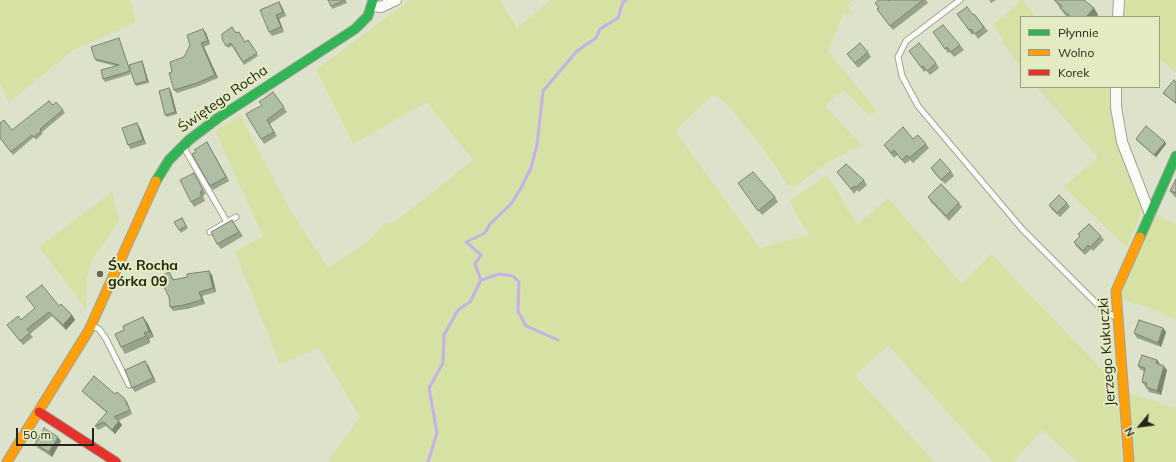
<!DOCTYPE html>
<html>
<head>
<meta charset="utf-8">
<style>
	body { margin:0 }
	#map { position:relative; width:1176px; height:462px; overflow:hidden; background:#dde2cb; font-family:Mulish,sans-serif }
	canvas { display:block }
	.legend { position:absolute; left:1020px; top:16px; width:140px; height:72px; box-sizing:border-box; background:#e3ebc2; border:1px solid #979d7e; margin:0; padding:5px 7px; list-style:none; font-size:12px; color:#242717 }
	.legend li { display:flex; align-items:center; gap:8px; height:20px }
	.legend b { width:20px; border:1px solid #979d7e }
	.north { position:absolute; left:1120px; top:406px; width:40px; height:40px; -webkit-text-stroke:3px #e3ebc2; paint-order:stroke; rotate:241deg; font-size:11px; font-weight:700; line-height:16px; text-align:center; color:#242717 }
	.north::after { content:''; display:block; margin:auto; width:14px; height:18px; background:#242717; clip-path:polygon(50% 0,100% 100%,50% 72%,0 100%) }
	.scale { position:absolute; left:16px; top:428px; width:78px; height:18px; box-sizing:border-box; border:2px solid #242717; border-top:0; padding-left:5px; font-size:12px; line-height:14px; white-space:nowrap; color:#242717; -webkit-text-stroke:3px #e3ebc2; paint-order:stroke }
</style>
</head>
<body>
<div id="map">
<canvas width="1176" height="462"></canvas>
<ul class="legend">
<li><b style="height:5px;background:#30b455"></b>Płynnie</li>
<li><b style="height:5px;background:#ff9f0a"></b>Wolno</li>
<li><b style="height:5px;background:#e5322d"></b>Korek</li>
</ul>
<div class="north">N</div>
<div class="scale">50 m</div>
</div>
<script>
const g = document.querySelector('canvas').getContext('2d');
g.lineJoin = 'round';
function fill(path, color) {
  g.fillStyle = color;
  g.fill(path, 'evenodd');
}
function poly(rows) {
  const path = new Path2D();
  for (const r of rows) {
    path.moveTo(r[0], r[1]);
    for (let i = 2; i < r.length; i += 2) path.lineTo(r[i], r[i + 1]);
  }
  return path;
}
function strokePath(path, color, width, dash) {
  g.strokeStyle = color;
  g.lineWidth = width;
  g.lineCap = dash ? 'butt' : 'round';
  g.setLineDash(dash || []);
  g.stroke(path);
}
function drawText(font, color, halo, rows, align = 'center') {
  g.font = font + ' Mulish,sans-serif';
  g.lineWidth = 4;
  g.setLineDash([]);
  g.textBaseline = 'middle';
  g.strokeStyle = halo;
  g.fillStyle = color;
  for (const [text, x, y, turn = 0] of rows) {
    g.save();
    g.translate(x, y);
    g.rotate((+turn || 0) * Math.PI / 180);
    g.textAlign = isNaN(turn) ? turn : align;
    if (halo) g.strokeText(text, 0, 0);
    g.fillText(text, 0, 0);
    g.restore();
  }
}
fill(poly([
	[0,0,131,0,136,22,72,51,9,102,0,83],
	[410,0,435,0,441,10,436,0,500,0,517,28,551,0,854,0,847,5,854,13,843,14,828,51,877,111,869,115,843,90,825,106,863,147,853,149,829,162,794,187,787,184,764,149,723,100,713,95,675,131,760,248,809,235,789,201,826,176,837,189,846,208,858,224,888,198,962,284,991,254,1110,378,1117,380,1122,462,1078,462,1042,430,1013,462,994,462,976,444,888,345,855,376,935,462,327,462,360,417,319,348,280,364,235,252,263,236,215,131,240,115,289,208,328,268,370,240,383,225,396,221,473,160,427,102,353,144,316,70],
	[1022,0,1036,17,1021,17,1021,68,1003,43,1005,42,993,25],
	[1123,0,1176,0,1176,72,1159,58,1159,17,1122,17],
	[1036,87,1110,87,1112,91,1112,104,1124,163,1141,205,1140,217,1127,247,1064,187,1098,157],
	[112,192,120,220,94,257,87,276,86,308,39,247],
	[1158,215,1176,224,1176,320,1150,308,1122,300,1125,284,1153,218],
	[1127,392,1176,409,1176,462,1135,462]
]), '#d6e1a4');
strokePath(poly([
	[481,280,499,274,513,276,519,282,518,311,526,326,558,340],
	[428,462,437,433,429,388,443,363,444,335,458,310,470,302,481,280,475,264,481,255,466,242,485,233,490,224,511,204,521,188,531,168,537,145,543,91,577,51,596,38,600,29,618,18,623,2,626,0]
]), '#c3b2ea', 3);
const lane = poly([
	[960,0,906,41,898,57,902,76,918,106,1022,229,1104,311,1116,317],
	[183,146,227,222,210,232],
	[227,222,236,217],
	[92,326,99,329,106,339,129,385]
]);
const street = poly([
	[372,6,381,7,396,0],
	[1118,17,1119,0],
	[1116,87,1116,107,1122,142,1150,214]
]);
const fast = poly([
	[156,181,169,160,189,140,218,118,355,29,368,16,373,0],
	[1140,237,1176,156]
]);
const slow = poly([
	[7,462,89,330,156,181],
	[1129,462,1116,291,1140,237]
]);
const jam = poly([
	[39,412,116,462]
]);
strokePath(lane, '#a1a593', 7);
strokePath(street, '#a1a593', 12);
strokePath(fast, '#a1a593', 11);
strokePath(slow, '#a1a593', 11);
strokePath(jam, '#a1a593', 11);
strokePath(poly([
	[1007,44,1021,62],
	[1041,87,1060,111,1126,181]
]), '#d4d6cf', 2, [3, 3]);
strokePath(lane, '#fafbf7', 5);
strokePath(street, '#fafbf7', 10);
strokePath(fast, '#30b455', 9);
strokePath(slow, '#ff9f0a', 9);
strokePath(jam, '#e5322d', 9);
fill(poly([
	[346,0,347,3,332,9,331,6],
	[891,0,926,0,928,3,893,30,877,9],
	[989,0,996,0,991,3],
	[1055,1,1094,8,1098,15,1096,17,1068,17,1065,15],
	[279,2,282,7,286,16,279,19,284,32,272,36,269,32],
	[957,14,973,15,974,14,988,31,978,39,974,33,972,35],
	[203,29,206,33,210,44,204,47,218,78,199,86,177,93,174,90,172,72,184,57],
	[933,32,960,45,964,50,954,57,950,52,948,53],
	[222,39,245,42,248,40,258,56,244,65,232,46,228,48],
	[120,41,131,74,105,82,103,79,116,66,96,61,95,59],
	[909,51,936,63,939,68,930,75,926,70,924,72],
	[868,52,871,57,858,68,847,54],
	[143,63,149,83,136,86,135,84],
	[1176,82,1176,104,1165,95,1163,93],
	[171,91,177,114,167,117,165,115],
	[273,92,287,112,270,124,277,136,264,144,261,139],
	[53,105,63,110,65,113,42,132,43,133,36,140,34,137,13,155,0,138],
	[140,128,146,144,131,149,128,145],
	[913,139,926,144,929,148,913,163,910,160,905,164,897,155,894,158,884,145],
	[1136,139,1165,142,1166,144,1156,157,1137,141],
	[207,142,210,147,229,181,213,190,210,186,196,152],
	[931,168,951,171,954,176,945,184,934,173],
	[194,173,206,194,203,196,205,201,194,207,191,202],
	[841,176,864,180,867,185,859,192,857,190,854,194],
	[1176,179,1176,198,1175,197,1170,191],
	[738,183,775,197,778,202,762,215],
	[928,197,959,203,962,207,949,221,931,202],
	[1067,203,1070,207,1060,217,1052,210,1049,205],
	[182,218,188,228,181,233,174,222],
	[232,220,243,236,221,249,217,244],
	[1101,236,1104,240,1093,251,1091,249,1085,255,1076,246,1074,242],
	[169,272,174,280,212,275,216,292,202,296,205,304,187,309,173,311,170,307],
	[59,306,72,315,75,320,66,330,52,316,30,334,33,337,23,345,7,325],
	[143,317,148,324,154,337,149,339,150,343,125,354,121,347,124,330],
	[1163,328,1166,332,1161,347,1137,338,1134,333],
	[1160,364,1167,370,1161,395,1149,392,1146,387,1145,386,1142,382,1144,371,1141,370,1138,366],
	[148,365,156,382,135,392,132,388],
	[82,391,115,394,127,402,132,414,118,421,122,425,115,434,106,426,98,430,95,426,107,413,85,394],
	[61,441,52,457,38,448,35,444]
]), '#97a38c');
fill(poly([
	[279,2,282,7,286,16,283,12],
	[1094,8,1098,15,1096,17,1086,17],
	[276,15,279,19,284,32,281,27],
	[203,29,206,33,210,44,208,41],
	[201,43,204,47,218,78,215,75],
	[142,61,143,63,149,83,147,81],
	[169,88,171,91,177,114,175,112],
	[137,123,140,128,146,144,143,140],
	[207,142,210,147,229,181,226,177],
	[1165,142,1166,144,1156,157,1154,155],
	[209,271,212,275,216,292,213,288],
	[199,292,202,296,205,304,202,300],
	[72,315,75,320,66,330,63,325],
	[143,317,148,324,154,337,149,331],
	[1163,328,1166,332,1161,347,1158,343],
	[144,333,149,339,150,343,146,336],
	[1157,360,1160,364,1156,363],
	[145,361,148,365,156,382,153,378],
	[1164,366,1167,370,1161,395,1157,391],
	[124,398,127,402,132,414],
	[119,421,122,425,115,434,112,430],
	[58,437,61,441,52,457,49,452]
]), '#7b8572');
const building = poly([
	[328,0,345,0,331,6,328,0],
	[879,0,888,0,889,1,891,0,923,0,890,26,877,9,879,8,875,3,879,0],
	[1055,0,1084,0,1094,8,1086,17,1071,17,1060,8,1062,6,1055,1,1055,0],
	[279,2,283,12,276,15,281,27,269,32,260,10,279,2],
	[967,7,973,15,974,14,984,27,975,34,971,29,969,30,957,14,967,7],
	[943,25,960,45,951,52,947,47,945,49,933,32,943,25],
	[232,27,236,33,239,32,245,42,248,40,257,53,243,62,231,43,226,46,222,39,222,34,232,27],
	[203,29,208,41,201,43,215,75,197,83,174,90,169,73,172,72,170,62,184,57,190,45,187,35,203,29],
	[119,38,130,71,103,79,101,70,119,65,95,59,91,47,119,38],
	[860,43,868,52,855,63,847,54,860,43],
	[919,43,936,63,927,71,923,66,921,67,909,51,919,43],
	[142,61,147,81,135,84,129,65,142,61],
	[1174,80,1176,82,1176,103,1163,93,1174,80],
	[169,88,175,112,165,115,159,91,169,88],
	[273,92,284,107,267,120,274,132,261,139,246,114,262,105,259,102,273,92],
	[49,101,53,105,56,102,63,110,40,129,41,131,34,137,32,135,11,152,0,138,0,123,4,120,12,130,49,101],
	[137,123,143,140,128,145,122,128,137,123],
	[1146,126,1165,142,1154,155,1136,139,1146,126],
	[903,127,913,139,918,135,926,144,909,158,907,155,902,160,894,150,891,153,884,145,903,127],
	[207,142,226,177,210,186,192,154,196,152,194,150,207,142],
	[940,159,951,171,941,180,931,168,940,159],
	[846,164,864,180,856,187,854,186,851,189,837,172,846,164],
	[753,172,775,197,758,211,738,183,753,172],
	[194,173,203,190,200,192,202,196,191,202,180,180,194,173],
	[1176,179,1176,193,1170,191,1176,179],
	[941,184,959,203,946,216,928,197,941,184],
	[1059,195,1067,203,1057,213,1049,205,1059,195],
	[182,218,186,226,179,230,174,222,182,218],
	[232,220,239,232,217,244,211,232,232,220],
	[1089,224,1101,236,1090,247,1088,245,1083,251,1074,242,1080,236,1078,234,1089,224],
	[209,271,213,288,199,292,202,300,184,305,170,307,169,297,159,277,169,272,173,280,187,277,187,274,209,271],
	[42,285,59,306,61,304,72,315,63,325,49,312,27,329,30,333,20,341,7,325,18,316,21,320,35,308,26,297,42,285],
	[143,317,149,331,144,333,146,336,121,347,115,334,124,330,123,326,143,317],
	[1139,320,1163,328,1158,343,1134,333,1139,320],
	[1142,355,1157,360,1156,363,1164,366,1157,391,1146,387,1147,383,1142,382,1145,368,1138,366,1142,355],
	[145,361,153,378,132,388,125,370,145,361],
	[94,376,115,394,117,392,124,398,130,410,114,417,119,421,112,430,104,422,95,426,107,412,82,391,94,376],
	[44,428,58,437,49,452,35,444,44,428]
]);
fill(building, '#b0bea3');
strokePath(building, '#7b8572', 1);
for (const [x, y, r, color] of [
	[100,274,4,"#656856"]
]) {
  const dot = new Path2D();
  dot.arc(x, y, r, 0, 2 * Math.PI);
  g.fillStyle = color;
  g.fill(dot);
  strokePath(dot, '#e3ebc2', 1.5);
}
drawText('14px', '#242717', '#e3ebc2', [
	["Świętego Rocha",223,99,-35],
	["Jerzego Kukuczki",1107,352,-94]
]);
drawText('bold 14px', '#242717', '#e3ebc2', [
	["Św. Rocha",108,266],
	["górka 09",108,282]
], 'left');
</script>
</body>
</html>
